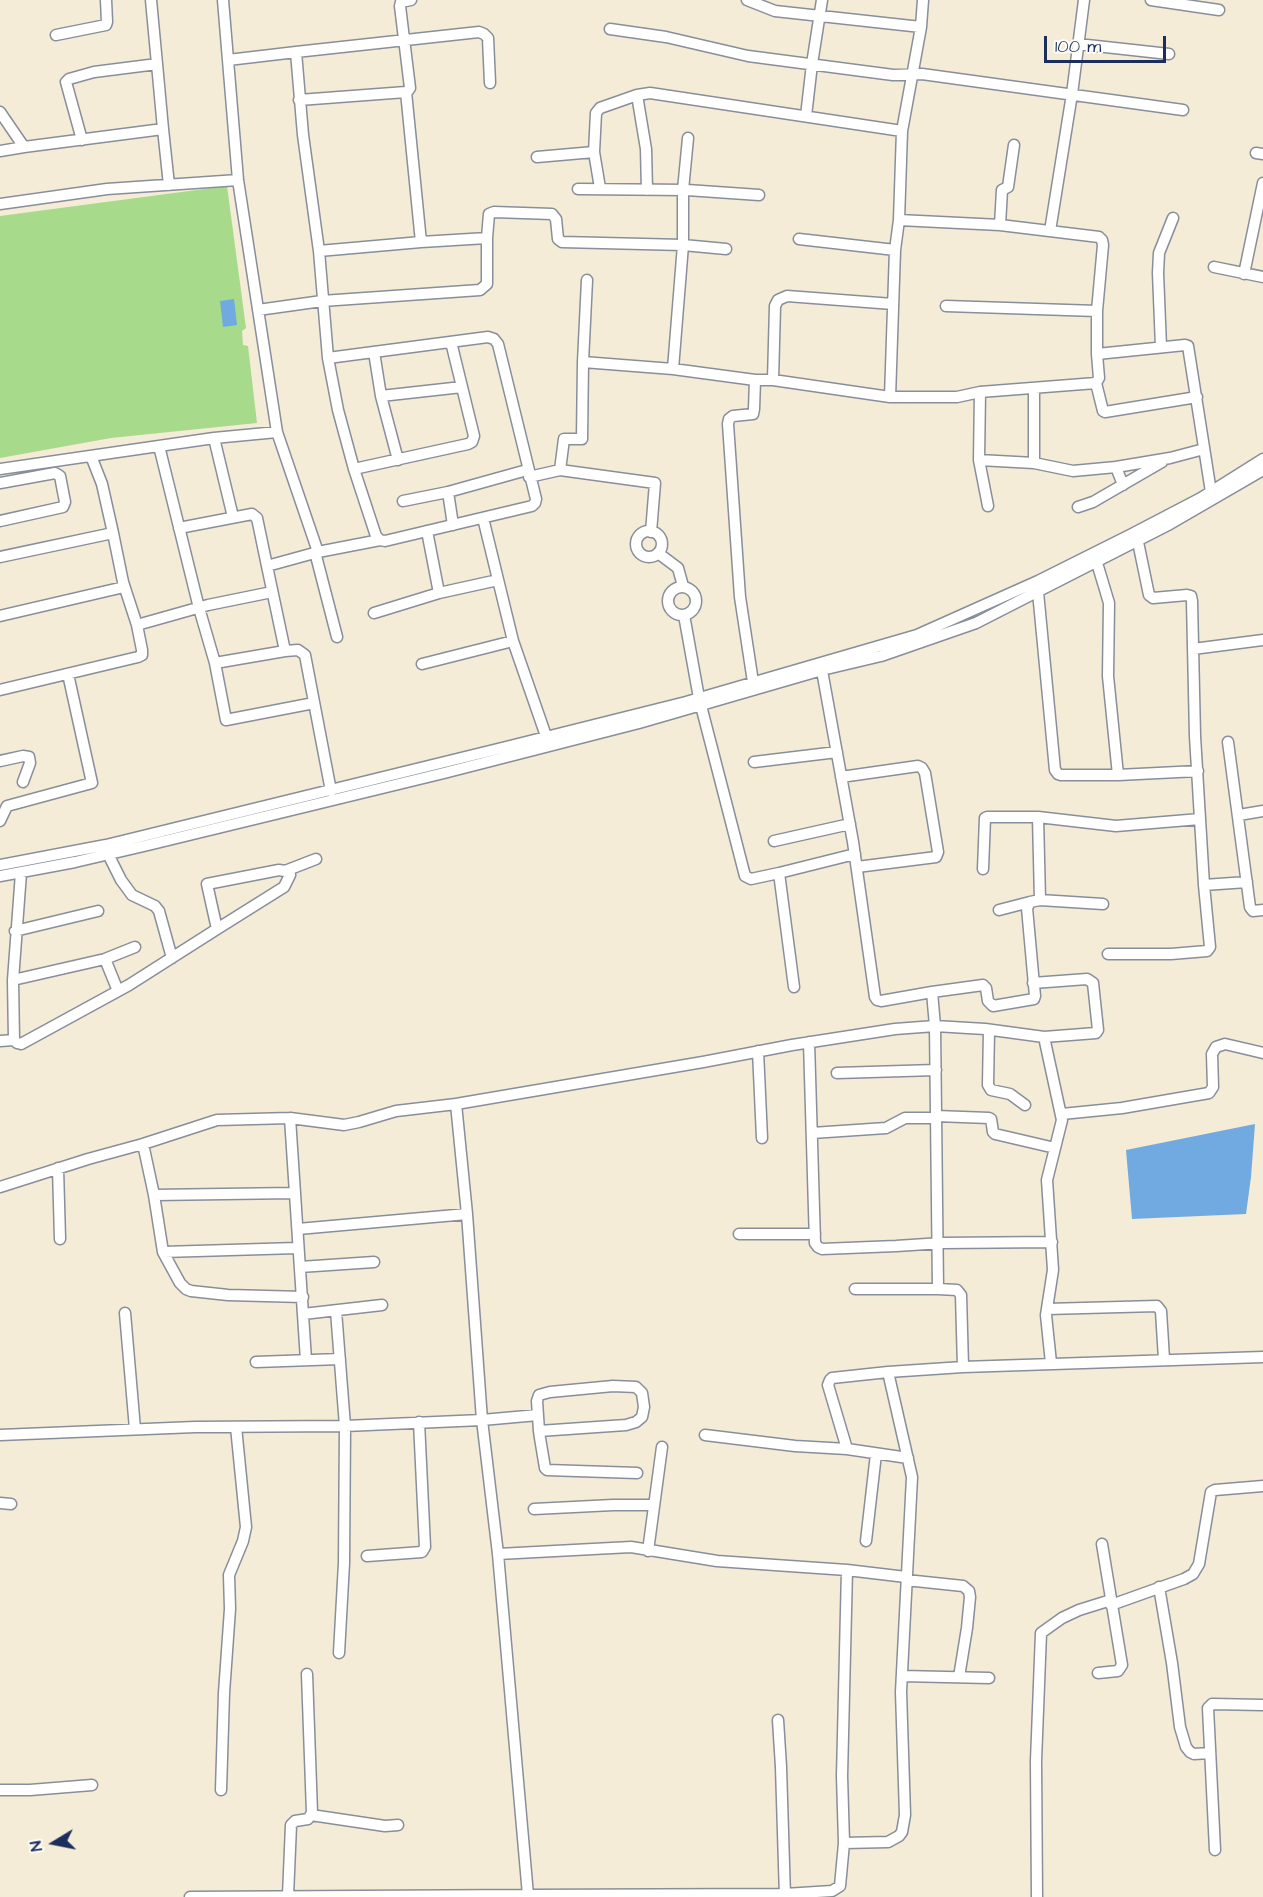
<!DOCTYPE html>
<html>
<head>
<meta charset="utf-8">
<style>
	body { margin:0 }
	#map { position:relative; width:1263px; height:1897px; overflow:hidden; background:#f4ecd6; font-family:"Architects Daughter",sans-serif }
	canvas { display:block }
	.north { position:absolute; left:24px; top:1813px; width:60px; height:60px; -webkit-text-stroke:4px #fdfcf7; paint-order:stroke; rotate:260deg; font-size:16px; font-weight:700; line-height:24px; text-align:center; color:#1b2f5e }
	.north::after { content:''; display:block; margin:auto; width:21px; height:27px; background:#1b2f5e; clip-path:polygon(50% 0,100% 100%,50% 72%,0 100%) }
	.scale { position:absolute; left:1044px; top:36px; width:122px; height:27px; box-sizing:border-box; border:3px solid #1b2f5e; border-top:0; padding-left:8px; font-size:18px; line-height:21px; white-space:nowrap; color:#1b2f5e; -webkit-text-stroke:4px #fdfcf7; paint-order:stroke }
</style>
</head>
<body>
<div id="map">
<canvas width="1263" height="1897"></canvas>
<div class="north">N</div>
<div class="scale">100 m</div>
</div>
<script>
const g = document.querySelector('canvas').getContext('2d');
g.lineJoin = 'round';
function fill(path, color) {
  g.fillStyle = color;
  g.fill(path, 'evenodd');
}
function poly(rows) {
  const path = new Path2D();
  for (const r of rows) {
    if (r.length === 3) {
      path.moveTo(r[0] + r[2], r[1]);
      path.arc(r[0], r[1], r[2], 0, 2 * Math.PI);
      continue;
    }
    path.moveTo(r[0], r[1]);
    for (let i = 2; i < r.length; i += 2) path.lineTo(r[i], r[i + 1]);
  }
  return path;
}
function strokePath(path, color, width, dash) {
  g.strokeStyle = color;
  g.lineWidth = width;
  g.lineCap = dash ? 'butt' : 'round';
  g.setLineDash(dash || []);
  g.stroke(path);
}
fill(poly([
	[227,186,246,328,242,331,243,345,248,346,257,423,111,438,0,458,0,216]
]), '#a7da8a');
fill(poly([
	[234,299,237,325,223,327,220,301],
	[1255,1124,1251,1177,1246,1214,1132,1219,1126,1150]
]), '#71aae1');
const minor = poly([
	[223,0,238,180,277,432,318,552,267,566,285,651,298,650,305,655,331,791],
	[747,0,775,11,921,27],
	[1151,0,1219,10],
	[610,29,666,37,748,56,893,75,922,74,1183,110],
	[56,35,106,25,107,22,106,0],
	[1078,44,1169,54],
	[296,52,479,32,484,34,488,38,490,83],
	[228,60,296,52,303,135,319,251,328,358],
	[157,64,163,129],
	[406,92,421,242,487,238],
	[637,95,646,149,647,190],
	[299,100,406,92,408,91,410,88,400,6,401,2,411,0],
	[0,112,24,147,163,129,169,185],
	[806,116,812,64,822,0],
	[688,138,683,190,683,245,726,249],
	[82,140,66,82,69,79,94,72,157,64,151,0],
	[0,151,24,147],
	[1256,153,1263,154],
	[537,157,594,152],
	[600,188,594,152,596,113,600,108,637,95,650,93,902,131],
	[578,189,687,190,759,195],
	[0,204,107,189,238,180],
	[899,220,902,131,921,27,923,0],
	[1000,225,1002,190,1008,187,1014,145],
	[1050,231,1072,94,1084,0],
	[799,239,895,250],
	[319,251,421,242],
	[1214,267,1263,277],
	[1244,274,1263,183],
	[946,306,1097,311],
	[258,310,322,301,480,290,487,284,487,238,489,214,494,212,552,214,556,219,558,239,562,242,683,245,673,369,755,380,773,380],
	[488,337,494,339,498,344,536,499,535,503,532,506,385,541,380,540,376,536,354,469,338,410,328,358,488,337],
	[1161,347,1158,273,1159,253,1173,218],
	[374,352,381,396,398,460],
	[1097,354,1099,378,1096,383,980,392,957,397,890,397,895,250,899,220,1000,225,1099,237,1102,240,1103,245,1097,311,1097,354,1185,345,1188,346,1211,492],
	[583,362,673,369],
	[1096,383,1103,411,1105,412,1197,397],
	[980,392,979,460,988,506],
	[381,396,462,387],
	[890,397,773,380,775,306,778,300,787,296,893,304],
	[214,438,233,517],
	[159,446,199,608,215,663,226,720,314,703],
	[979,460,1034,463,1073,471,1116,467],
	[1034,463,1034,388],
	[0,469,214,438,277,432],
	[354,469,468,444,472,442,474,436,451,342],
	[560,470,564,439,582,439,583,362,587,280],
	[529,477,560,470,655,483,651,532],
	[0,483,55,473,60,476,65,502,63,507,0,521],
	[1123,485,1116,467,1170,458,1204,449],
	[448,492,453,525],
	[403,501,448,492,527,470],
	[1078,507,1093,502,1162,462],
	[483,518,513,641,546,736],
	[179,528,252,514,257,518,267,566],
	[427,531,439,593],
	[649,544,13],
	[113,533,123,582,137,625,208,605,272,592],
	[1138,542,1149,595,1153,598,1187,595,1191,596,1192,601,1195,736,1200,819],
	[315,552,337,637],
	[318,552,380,540],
	[658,553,678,568,683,586],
	[0,557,113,533,102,484,91,456],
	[1097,563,1109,603,1108,676,1118,775],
	[682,601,14],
	[1038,592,1055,770,1058,774,1061,775,1118,775,1198,771],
	[374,613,439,593,498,580],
	[684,615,699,698,745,876,751,879,779,873],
	[0,616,124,587],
	[1193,649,1263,640],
	[215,663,285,651],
	[422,664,513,641],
	[821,665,853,842,875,997,877,1000,881,1001,932,992,983,985,986,988,988,1001,993,1006,1034,999,1035,996,1027,908,1030,902,1040,900,1038,817,1116,826,1200,819,1204,885,1247,882],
	[753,682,740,597,728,424,729,419,733,416,753,414,754,409,755,380],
	[0,690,138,657,142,655,142,650,137,625],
	[1228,742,1250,907,1253,911,1263,910],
	[0,761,23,756,29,757,30,763,23,782],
	[754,762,837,752],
	[841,777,918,766,922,768,925,773,938,852,936,857,857,867],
	[1239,815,1263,811],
	[0,821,7,806,92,783,68,674],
	[774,841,850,824],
	[108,854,121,880,132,895,155,906,159,911,172,958],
	[0,865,106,845,506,747,686,702,917,635,1038,581,1130,535,1201,498,1263,459],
	[983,869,985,818,987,817,1038,817],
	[285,871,316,859],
	[21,873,13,980,14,1040,17,1043,21,1044,129,985,217,929,284,887,290,875,285,871,279,870,207,884,217,929],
	[0,876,75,862,148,845,444,773,639,723,822,670,881,656,976,623,1170,524,1263,470],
	[1040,900,1103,904],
	[999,910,1030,902],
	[15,931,98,911],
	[1108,954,1171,954,1207,951,1210,947,1204,885],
	[105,959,118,991],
	[13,980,105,959,135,947],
	[794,987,779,873,855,854],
	[989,1030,988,1085,991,1090,1010,1094,1025,1105],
	[1044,1037,1062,1120,1047,1180,1053,1270,1046,1315,1051,1363],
	[0,1041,14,1040],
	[809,1042,815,1243,818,1247,822,1249,896,1246,942,1243,1052,1242],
	[758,1051,762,1138],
	[837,1073,936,1070],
	[1062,1114,1122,1108,1209,1093,1213,1087,1212,1054,1216,1047,1225,1044,1263,1053],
	[936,1116,989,1118,991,1119,993,1132,995,1134,1055,1148],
	[290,1118,306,1360],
	[812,1133,886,1128,905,1118,936,1118],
	[143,1144,154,1195,163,1252,180,1283,186,1289,191,1291,228,1295,303,1297],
	[58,1168,60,1239],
	[0,1187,88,1159,143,1144,217,1120,290,1118,344,1125,359,1122,396,1111,456,1104],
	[154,1195,294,1193],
	[298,1229,467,1214],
	[739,1234,815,1234],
	[163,1252,297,1248],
	[300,1267,374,1262],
	[855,1289,938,1289],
	[1047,1309,1157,1306,1161,1311,1164,1359],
	[336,1311,345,1426,344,1563,339,1653],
	[125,1313,135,1429],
	[303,1314,382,1305],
	[256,1362,340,1359],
	[963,1367,961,1295,957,1290,938,1289,935,1026,985,1029,1044,1037,1096,1033,1098,1030,1093,983,1087,979,1033,983],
	[888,1372,963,1367,1263,1357],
	[538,1415,482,1420,467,1214,456,1104,703,1062,792,1045,895,1029,935,1026,932,992],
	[539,1431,626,1425,636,1422,642,1417,644,1407,642,1393,636,1387,613,1386,550,1392,539,1395,537,1401,539,1431,540,1438,545,1468,547,1470,637,1473],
	[0,1435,195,1427,345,1426,482,1420,498,1554,528,1895,190,1897],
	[705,1435,795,1446,847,1449,908,1458],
	[0,1503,11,1504],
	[534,1509,613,1505,653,1505],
	[866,1541,876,1454],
	[648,1551,662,1447],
	[498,1554,631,1547,717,1561,847,1570,906,1577],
	[367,1556,422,1552,425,1547,419,1422],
	[906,1580,963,1586,969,1591,970,1597,967,1628,959,1677],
	[1159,1587,1172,1663,1180,1727,1186,1747,1190,1752,1194,1754,1210,1753],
	[1111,1605,1184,1579,1193,1574,1199,1564,1211,1492,1215,1490,1263,1486],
	[1098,1673,1118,1671,1122,1665,1102,1544],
	[902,1676,989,1678],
	[778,1720,781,1767,785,1897],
	[0,1790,30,1790,92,1785],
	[221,1790,224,1693,230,1609,229,1575,243,1541,246,1527,236,1427],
	[311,1815,385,1826,398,1825],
	[844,1843,888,1842,899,1836,902,1832,905,1815,901,1692,912,1477,888,1372,832,1378,830,1380,828,1385,847,1449],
	[1215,1850,1208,1708,1212,1704,1263,1705],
	[288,1896,291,1825,295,1821,308,1819,312,1813,307,1674],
	[528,1897,528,1895,785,1894,832,1891,840,1886,844,1843,842,1776,847,1570],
	[1037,1897,1036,1761,1041,1633,1062,1618,1079,1610,1111,1600]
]);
strokePath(minor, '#888e9a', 13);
strokePath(minor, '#fff', 10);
</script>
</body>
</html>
